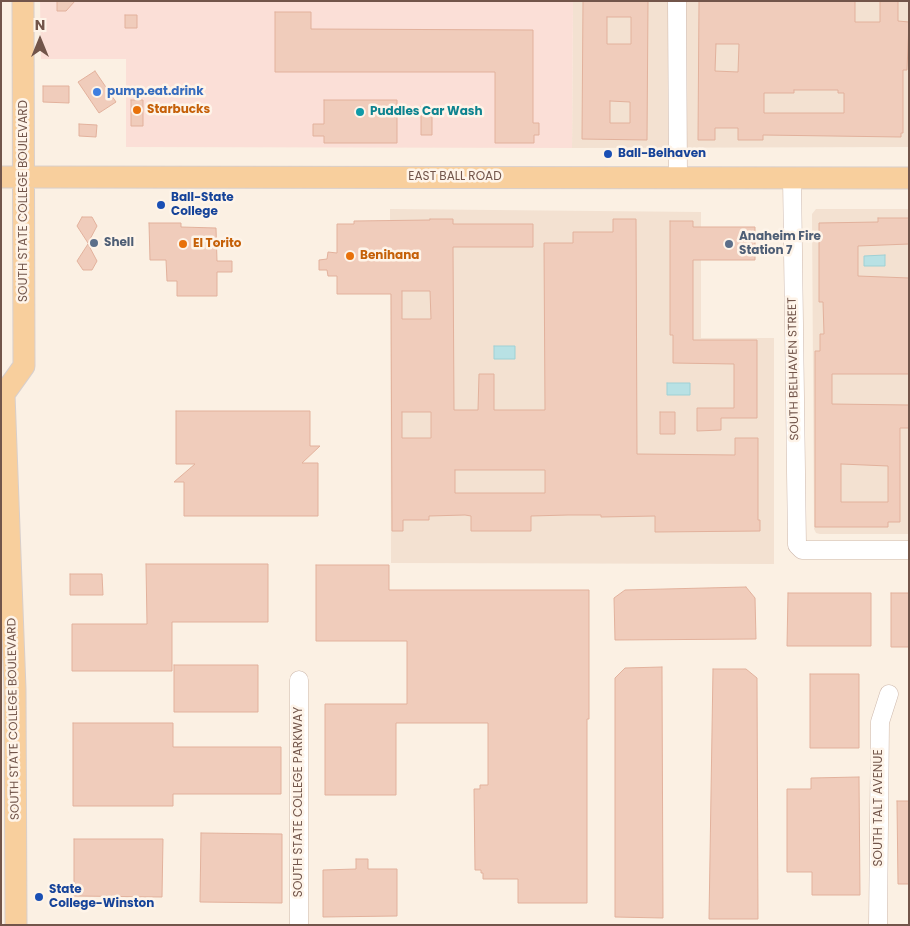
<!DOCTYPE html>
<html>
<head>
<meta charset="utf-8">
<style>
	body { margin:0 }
	#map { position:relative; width:910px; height:926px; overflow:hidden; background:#fbf0e3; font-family:Poppins,sans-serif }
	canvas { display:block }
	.frame { position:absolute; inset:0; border:2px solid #72554a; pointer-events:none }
	.north { position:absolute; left:15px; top:15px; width:50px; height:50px; -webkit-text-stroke:4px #fef4e9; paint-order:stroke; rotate:0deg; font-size:14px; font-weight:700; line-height:20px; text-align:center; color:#72554a }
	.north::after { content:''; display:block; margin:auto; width:18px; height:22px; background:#72554a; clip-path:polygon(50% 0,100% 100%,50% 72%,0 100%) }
</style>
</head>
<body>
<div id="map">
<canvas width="910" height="926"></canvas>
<div class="frame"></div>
<div class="north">N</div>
</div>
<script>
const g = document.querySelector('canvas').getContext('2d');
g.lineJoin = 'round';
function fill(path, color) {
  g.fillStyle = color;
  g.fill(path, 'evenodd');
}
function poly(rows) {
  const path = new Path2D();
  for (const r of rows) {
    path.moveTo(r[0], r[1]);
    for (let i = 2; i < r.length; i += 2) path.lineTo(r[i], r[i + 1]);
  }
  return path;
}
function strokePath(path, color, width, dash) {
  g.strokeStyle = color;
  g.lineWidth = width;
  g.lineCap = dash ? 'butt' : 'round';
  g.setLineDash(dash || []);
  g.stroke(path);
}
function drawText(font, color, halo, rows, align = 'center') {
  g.font = font + ' Poppins,sans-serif';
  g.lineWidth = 5;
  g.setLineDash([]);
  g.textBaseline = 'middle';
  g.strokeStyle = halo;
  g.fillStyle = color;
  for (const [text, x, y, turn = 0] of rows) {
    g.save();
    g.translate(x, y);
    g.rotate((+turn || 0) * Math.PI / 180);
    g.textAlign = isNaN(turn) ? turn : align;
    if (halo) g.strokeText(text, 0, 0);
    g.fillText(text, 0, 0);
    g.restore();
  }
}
fill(poly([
	[573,1,909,1,909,147,572,148],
	[390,209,701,212,701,338,774,338,774,564,391,563],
	[816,209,909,209,909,534,820,534,816,533,814,529,812,214]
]), '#f3e1d1');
fill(poly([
	[40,1,573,1,572,148,126,147,126,59,41,59]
]), '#fbdfd7');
const water = poly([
	[885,255,885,266,864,266,864,256,885,255],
	[494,346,515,346,515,359,494,359,494,346],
	[667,383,690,383,690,395,667,395,667,383]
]);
fill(water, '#b8e1e4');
strokePath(water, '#9fd1d5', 1);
const building = poly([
	[57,1,75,1,66,11,57,11,57,1],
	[583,1,648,1,647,140,582,139,583,1],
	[607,17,631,17,631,44,607,44,607,17],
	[610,101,630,102,630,123,610,123,610,101],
	[699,1,855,1,855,22,880,22,880,1,898,1,898,21,909,22,907,70,903,70,903,133,901,133,901,137,763,135,763,140,738,140,738,128,715,128,715,140,698,140,699,1],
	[716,44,739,44,738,72,715,71,716,44],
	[794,90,838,90,838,93,844,93,844,113,764,113,764,93,794,93,794,90],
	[275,12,311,12,311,29,533,30,533,123,539,123,539,135,534,135,534,143,495,143,495,72,275,72,275,12],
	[125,15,137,15,137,28,125,28,125,15],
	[95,71,116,102,99,113,78,82,95,71],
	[43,86,69,86,69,103,43,102,43,86],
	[131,100,143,100,143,126,131,126,131,100],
	[324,100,397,100,397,143,324,143,324,136,313,136,313,124,324,124,324,100],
	[421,107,432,107,432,135,421,135,421,107],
	[79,124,97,125,96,137,79,136,79,124],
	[82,217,92,217,97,226,88,243,77,226,82,217],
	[878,218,909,218,909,244,858,246,858,276,909,278,909,374,832,374,832,404,909,405,909,428,900,428,900,522,888,522,888,527,815,527,815,351,820,351,820,334,824,334,823,302,819,302,819,223,878,222,878,218],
	[841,464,888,466,888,502,841,502,841,464],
	[430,219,453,219,453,224,533,224,533,247,453,247,454,410,478,410,479,374,494,374,494,410,545,410,544,243,573,243,573,232,613,232,613,219,636,219,637,454,735,455,735,438,758,438,758,520,760,520,760,531,655,532,655,516,601,517,601,515,568,515,531,516,531,531,471,531,471,516,465,515,429,516,429,520,403,520,403,531,392,531,391,294,337,294,337,276,328,276,327,270,319,270,319,260,327,259,328,252,337,253,337,224,354,224,354,221,430,220,430,219],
	[402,291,430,291,431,319,402,319,402,291],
	[402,412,431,412,431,438,402,438,402,412],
	[455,470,545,470,545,493,455,493,455,470],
	[670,221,693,221,693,227,755,227,755,260,693,260,693,340,757,340,757,418,721,418,721,430,697,431,697,408,734,408,734,364,673,363,673,335,670,335,670,221],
	[149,223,181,223,181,227,216,228,217,261,232,261,232,272,217,272,217,296,177,296,177,281,167,281,166,260,150,260,149,223],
	[88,244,97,261,92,270,83,270,77,261,88,244],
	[176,411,310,411,310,446,320,446,302,463,318,463,318,516,184,516,184,482,174,482,195,464,176,464,176,411],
	[660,412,675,412,675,434,660,434,660,412],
	[146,564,268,564,268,622,172,622,172,671,72,671,72,624,147,624,146,564],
	[316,565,389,565,389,590,589,590,589,719,587,719,587,903,518,903,518,879,483,879,483,873,481,873,481,870,475,870,474,789,480,789,480,785,488,785,488,723,396,723,396,795,325,795,325,704,407,704,407,641,316,641,316,565],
	[70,574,102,574,103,595,70,595,70,574],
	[746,587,755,598,756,639,615,640,614,598,625,590,746,587],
	[788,593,871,593,871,646,787,646,788,593],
	[891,593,909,593,909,647,891,647,891,593],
	[174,665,258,665,258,712,174,712,174,665],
	[662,667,663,918,615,917,615,678,625,668,662,667],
	[713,669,746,669,757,678,758,919,709,919,713,669],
	[810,674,859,674,859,748,810,748,810,674],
	[73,723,173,723,173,747,281,747,281,794,173,794,173,806,73,806,73,723],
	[859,777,860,895,812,895,812,872,787,872,787,789,811,789,811,778,859,777],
	[897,801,909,801,909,884,898,884,897,801],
	[201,833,282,834,282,903,200,902,201,833],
	[74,839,163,839,162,897,74,896,74,839],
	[356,859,368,859,368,869,397,869,397,916,323,917,323,870,356,869,356,859]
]);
fill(building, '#f0ccbb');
strokePath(building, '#e2b19c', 1);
const minor = poly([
	[677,1,678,176],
	[792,177,797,545,802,550,909,550],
	[299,680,299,925],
	[878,925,880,722,889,694]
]);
const major = poly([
	[1,177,909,178],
	[1,389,4,394,15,689,16,925],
	[4,394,24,366,23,1]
]);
strokePath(minor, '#ceb9ad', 19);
strokePath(major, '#d8cfcc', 23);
strokePath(minor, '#fff', 18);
strokePath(major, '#f8cf9d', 21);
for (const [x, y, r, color] of [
	[97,92,5,"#3f7fe0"],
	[137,110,5,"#e8710a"],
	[360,112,5,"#0f9aa8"],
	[608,154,5,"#1a4fb4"],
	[161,205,5,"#1a4fb4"],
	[94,243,5,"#5c6f8a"],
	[183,244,5,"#e8710a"],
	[729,244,5,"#5c6f8a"],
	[350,256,5,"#e8710a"],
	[39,897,5,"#1a4fb4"]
]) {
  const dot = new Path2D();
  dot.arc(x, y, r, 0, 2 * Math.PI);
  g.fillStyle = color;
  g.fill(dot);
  strokePath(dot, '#fef4e9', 2);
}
drawText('bold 12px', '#366cbe', '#fef4e9', [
	["pump.eat.drink",107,92]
], 'left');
drawText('bold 12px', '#c56008', '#fef4e9', [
	["Starbucks",147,110],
	["El Torito",193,244],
	["Benihana",360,256]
], 'left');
drawText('bold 12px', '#0d838f', '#fef4e9', [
	["Puddles Car Wash",370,112]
], 'left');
drawText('bold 12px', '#164399', '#fef4e9', [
	["Ball-Belhaven",618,154],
	["Ball-State",171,198],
	["College",171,212],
	["State",49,890],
	["College-Winston",49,904]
], 'left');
drawText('12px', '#72554a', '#fef4e9', [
	["EAST BALL ROAD",455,177],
	["SOUTH STATE COLLEGE BOULEVARD",24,201,-90],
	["SOUTH BELHAVEN STREET",794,369,-91],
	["SOUTH STATE COLLEGE BOULEVARD",14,719,-91],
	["SOUTH STATE COLLEGE PARKWAY",299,802,-90],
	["SOUTH TALT AVENUE",879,808,-90]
]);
drawText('bold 12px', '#4e5e75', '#fef4e9', [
	["Anaheim Fire",739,237],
	["Station 7",739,251],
	["Shell",104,243]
], 'left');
</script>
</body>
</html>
